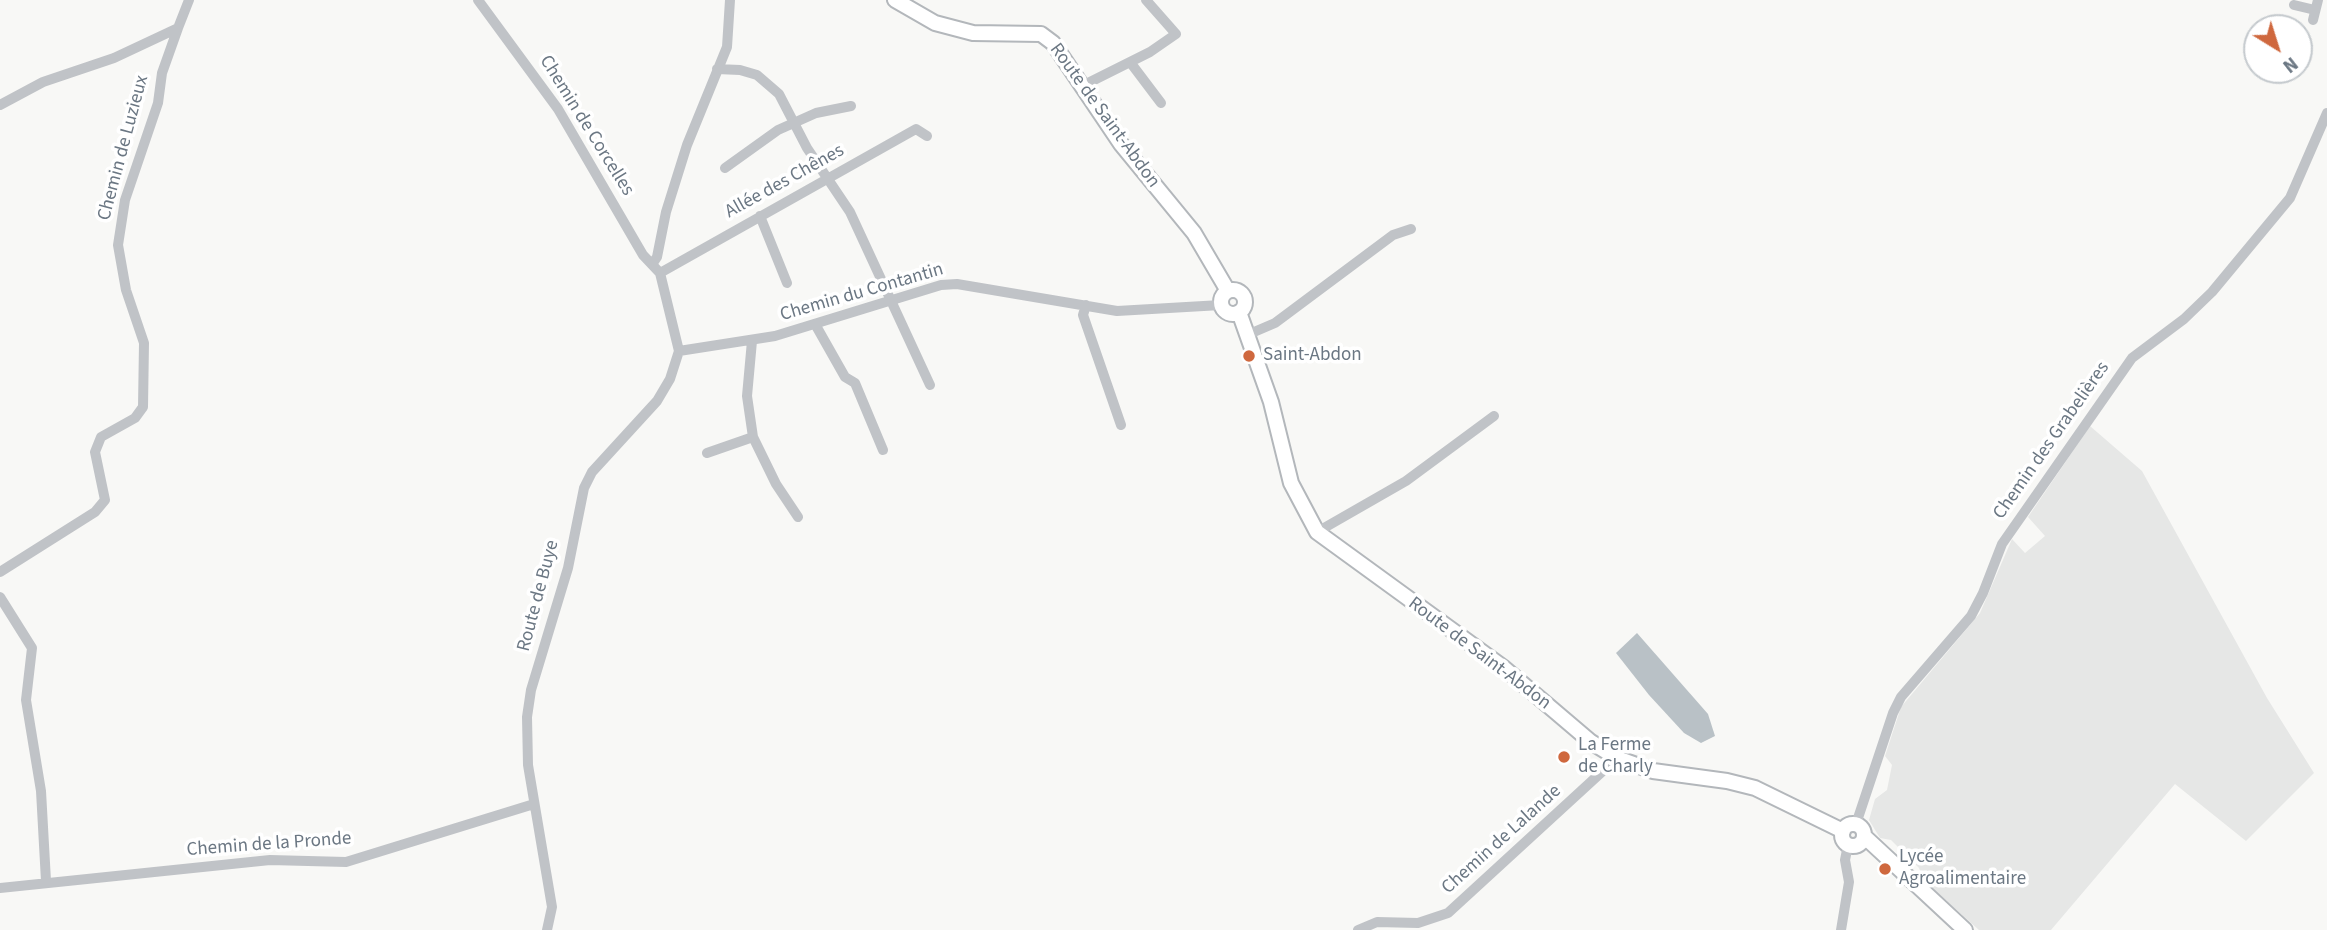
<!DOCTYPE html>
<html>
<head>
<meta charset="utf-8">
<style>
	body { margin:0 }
	#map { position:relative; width:2327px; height:930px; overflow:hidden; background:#f8f8f6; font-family:"Source Sans 3",sans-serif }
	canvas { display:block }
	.north { position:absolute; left:2243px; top:14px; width:70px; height:70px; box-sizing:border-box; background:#fff; border:2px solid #c4c9cd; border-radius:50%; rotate:142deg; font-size:19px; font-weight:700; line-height:28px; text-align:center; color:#6b7783 }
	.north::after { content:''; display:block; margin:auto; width:24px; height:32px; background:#cf683e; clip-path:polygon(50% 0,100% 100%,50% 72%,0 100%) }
</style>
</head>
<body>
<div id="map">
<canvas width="2327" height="930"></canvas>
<div class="north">N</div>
</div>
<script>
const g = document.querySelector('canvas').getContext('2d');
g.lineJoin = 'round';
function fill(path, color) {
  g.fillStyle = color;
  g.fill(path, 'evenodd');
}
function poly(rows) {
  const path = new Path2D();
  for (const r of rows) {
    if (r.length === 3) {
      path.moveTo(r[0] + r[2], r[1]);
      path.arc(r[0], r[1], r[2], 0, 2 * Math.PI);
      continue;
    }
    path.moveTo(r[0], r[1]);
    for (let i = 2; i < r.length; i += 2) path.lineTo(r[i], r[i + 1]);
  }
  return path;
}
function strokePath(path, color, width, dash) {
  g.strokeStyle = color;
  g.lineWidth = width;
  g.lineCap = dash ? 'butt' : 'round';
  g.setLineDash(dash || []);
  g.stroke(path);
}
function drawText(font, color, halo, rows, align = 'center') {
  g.font = font + ' "Source Sans 3",sans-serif';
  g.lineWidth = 7;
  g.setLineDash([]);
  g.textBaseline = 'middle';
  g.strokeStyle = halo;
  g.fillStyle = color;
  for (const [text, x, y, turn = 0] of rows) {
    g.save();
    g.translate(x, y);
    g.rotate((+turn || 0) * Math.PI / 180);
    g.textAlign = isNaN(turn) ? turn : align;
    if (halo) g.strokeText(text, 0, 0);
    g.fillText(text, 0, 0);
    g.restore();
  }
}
fill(poly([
	[2090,426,2142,471,2267,698,2314,773,2246,841,2175,784,2051,930,1979,930,1924,881,1919,868,1891,840,1880,838,1869,820,1875,799,1887,790,1892,765,1885,756,1901,707,1980,613,2012,539,2025,553,2045,536,2028,517]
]), '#e6e7e6');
fill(poly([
	[1637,633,1708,714,1715,736,1701,743,1684,733,1649,695,1616,653]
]), '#b9c1c6');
const secondary = poly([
	[895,0,935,23,973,33,1041,34,1053,43,1121,144,1194,233,1228,291],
	[1233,302,12],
	[1239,312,1271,402,1291,483,1317,532,1504,668,1591,742,1617,758,1653,771,1727,781,1755,788,1843,831],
	[1853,835,11],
	[1865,837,1965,930]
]);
strokePath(secondary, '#b3b7bb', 18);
strokePath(poly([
	[478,0,558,109,643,255,660,273,679,351,670,379,657,401,592,472,584,488,568,568,531,690,527,717,528,765,552,907,547,930],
	[2294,5,2315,10],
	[2313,20,2318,0],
	[1130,62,1161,103],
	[717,69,740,70,757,75,779,94,807,148,850,212,930,385],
	[1084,85,1150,52,1176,34,1146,0],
	[0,105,43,82,114,58,178,28,189,0],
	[725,168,778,130,816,113,851,106],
	[760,216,787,283],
	[653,263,657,257,666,212,687,145,727,47,730,0],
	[660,273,916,129,927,136],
	[1086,305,1083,315,1121,425],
	[815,324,845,377,855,383,883,450],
	[1247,335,1275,323,1393,235,1411,229],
	[752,341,747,396,753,437,776,484,798,517],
	[679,351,775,336,941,285,957,284,1117,311,1221,305],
	[707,453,753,437],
	[1317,532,1406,481,1494,416],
	[0,572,95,512,105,500,95,452,101,437,135,418,143,407,144,343,126,290,118,245,125,200,158,103,162,73,178,28],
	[0,597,32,648,26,700,41,791,46,881],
	[1856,824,1893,713,1901,697,1971,616,1983,593,2002,544,2132,358,2184,319,2212,292,2290,198,2327,113],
	[0,888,270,860,346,862,534,804],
	[1358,930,1377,922,1418,923,1448,913,1617,758],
	[1841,930,1849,882,1845,860,1848,845]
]), '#c0c3c7', 10);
strokePath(secondary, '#fff', 14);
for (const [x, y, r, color] of [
	[1249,356,7,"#cf683e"],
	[1564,757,7,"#cf683e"],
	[1885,869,7,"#cf683e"]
]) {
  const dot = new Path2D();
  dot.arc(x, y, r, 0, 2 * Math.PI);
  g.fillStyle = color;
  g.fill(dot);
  strokePath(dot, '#fff', 2.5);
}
drawText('19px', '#6b7783', '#fff', [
	["Route de Saint-Abdon",1104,116,54],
	["Chemin de Corcelles",586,126,58],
	["Chemin de Luzieux",124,148,-75],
	["Allée des Chênes",785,182,-29],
	["Chemin du Contantin",862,293,-16],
	["Chemin des Grabelières",2052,441,-55],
	["Route de Buye",539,596,-75],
	["Route de Saint-Abdon",1479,654,37],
	["Chemin de Lalande",1502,840,-42],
	["Chemin de la Pronde",269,845,-4]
]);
drawText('19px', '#6b7783', '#fff', [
	["Saint-Abdon",1263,356],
	["La Ferme",1578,746],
	["de Charly",1578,768],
	["Lycée",1899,858],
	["Agroalimentaire",1899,880]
], 'left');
</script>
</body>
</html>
